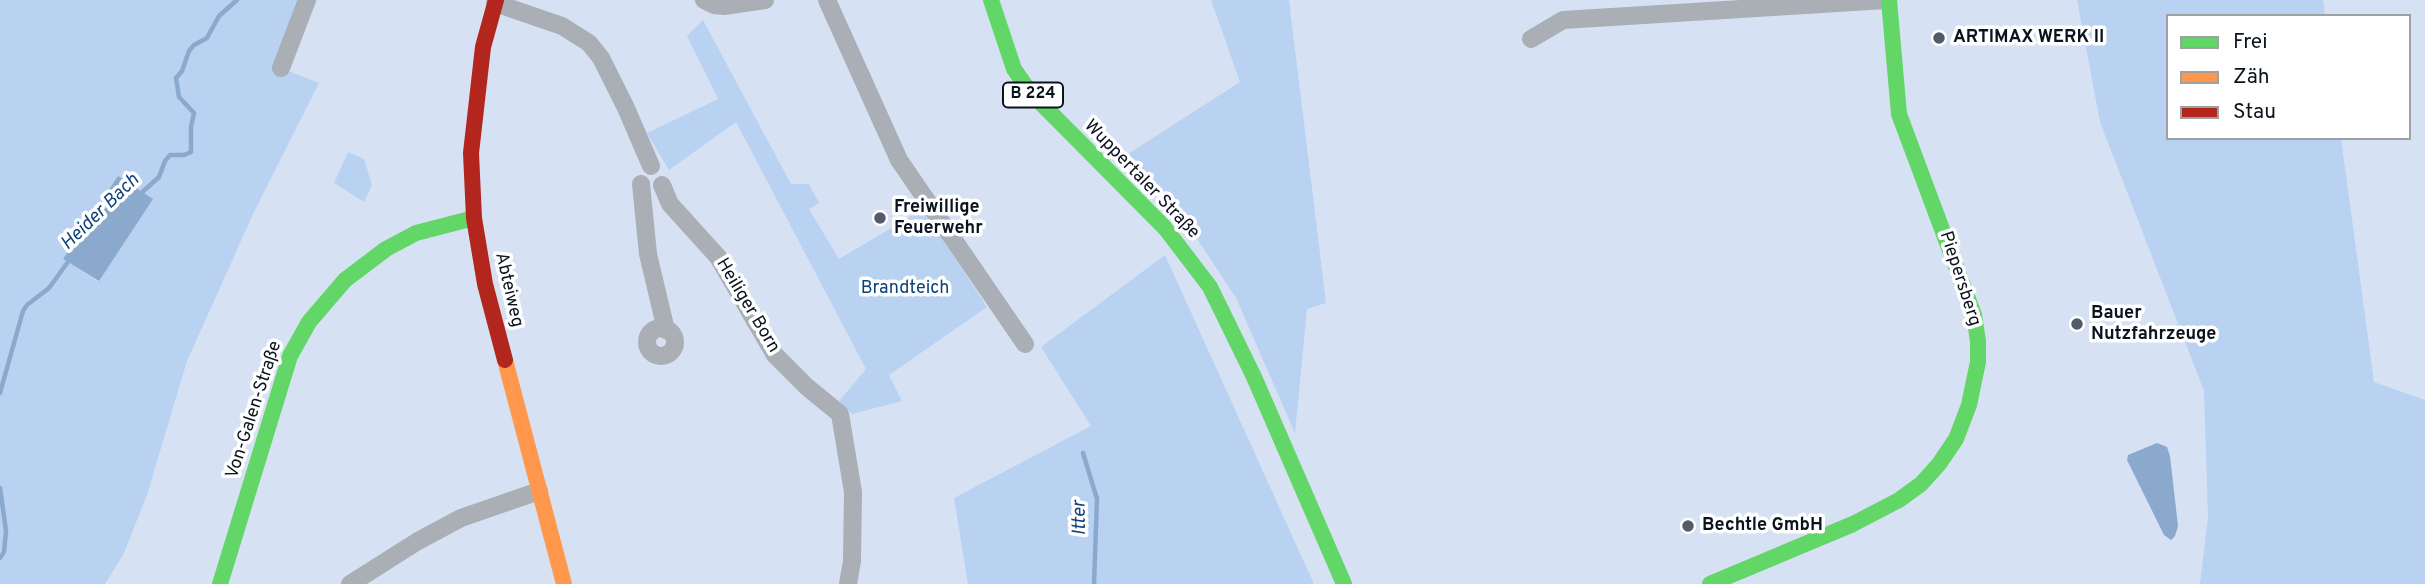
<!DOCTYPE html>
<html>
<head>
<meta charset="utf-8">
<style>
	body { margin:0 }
	#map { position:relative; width:2425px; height:584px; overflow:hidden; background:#d6e2f3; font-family:Overpass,sans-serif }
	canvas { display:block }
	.legend { position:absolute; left:2166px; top:14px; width:245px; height:126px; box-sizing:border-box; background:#fff; border:2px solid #9da1a5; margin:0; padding:9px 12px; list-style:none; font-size:21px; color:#0b131d }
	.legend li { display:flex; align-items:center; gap:14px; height:35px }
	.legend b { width:35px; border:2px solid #9da1a5 }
</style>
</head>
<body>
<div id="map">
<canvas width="2425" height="584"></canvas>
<ul class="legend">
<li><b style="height:9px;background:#63d668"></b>Frei</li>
<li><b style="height:9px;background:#ff974d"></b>Zäh</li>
<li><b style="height:9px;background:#b3261e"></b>Stau</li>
</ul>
</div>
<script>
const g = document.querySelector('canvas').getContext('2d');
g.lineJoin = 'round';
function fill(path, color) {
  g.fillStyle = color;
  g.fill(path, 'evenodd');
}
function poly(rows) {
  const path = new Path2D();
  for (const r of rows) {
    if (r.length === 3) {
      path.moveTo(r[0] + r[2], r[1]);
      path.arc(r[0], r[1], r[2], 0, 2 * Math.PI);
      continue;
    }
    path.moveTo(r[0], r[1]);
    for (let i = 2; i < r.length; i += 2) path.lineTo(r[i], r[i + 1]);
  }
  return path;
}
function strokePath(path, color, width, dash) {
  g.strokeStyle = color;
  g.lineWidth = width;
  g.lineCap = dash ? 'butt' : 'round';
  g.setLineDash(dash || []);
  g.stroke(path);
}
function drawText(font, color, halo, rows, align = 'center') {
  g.font = font + ' Overpass,sans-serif';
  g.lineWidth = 7;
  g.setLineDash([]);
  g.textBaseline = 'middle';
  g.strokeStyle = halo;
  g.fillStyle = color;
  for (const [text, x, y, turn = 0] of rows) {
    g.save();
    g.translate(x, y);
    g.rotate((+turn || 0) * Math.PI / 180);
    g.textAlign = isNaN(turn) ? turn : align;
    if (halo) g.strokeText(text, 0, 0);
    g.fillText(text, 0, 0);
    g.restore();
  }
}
fill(poly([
	[0,0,300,0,276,66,319,83,254,212,187,361,147,495,124,553,105,584,0,584],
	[118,177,143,192,98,281,63,259],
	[1211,0,1289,0,1326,303,1307,309,1295,433,1236,298,1196,237,1128,154,1240,82],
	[2077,0,2323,0,2325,16,2168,16,2168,138,2341,138,2374,382,2425,400,2425,584,2200,584,2208,517,2204,391,2100,122],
	[703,20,791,184,809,184,819,203,809,209,839,259,923,209,987,307,889,375,902,401,852,414,839,401,866,369,736,122,669,170,647,133,718,99,687,36],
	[348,152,364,159,372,185,364,202,334,183],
	[1165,255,1314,584,968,584,954,498,1091,426,1041,347]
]), '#b9d2f1');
fill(poly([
	[118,176,153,199,99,281,63,259],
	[2157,443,2167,447,2170,456,2178,526,2175,536,2171,540,2164,535,2127,460,2128,455]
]), '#8ba9cd');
strokePath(poly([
	[138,196,159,177,165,161,170,155,184,155,191,152,191,127,194,113,179,97,176,78,182,71,189,51,194,45,207,38,219,16,237,0],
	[0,393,23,311,27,305,49,288,70,259],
	[1083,453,1097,499,1094,584],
	[0,488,6,531,4,552,0,558]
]), '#8ba9cd', 4.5);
strokePath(poly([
	[704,0,714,5,724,6,765,0],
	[827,0,899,160,1025,344],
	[495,3,562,26,589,43,601,58,626,108,651,166],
	[1531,39,1563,20,1886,0],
	[281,68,307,0],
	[641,184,648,254,666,330],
	[662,185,670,204,718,257,775,355,807,387,840,414,853,492,852,561,848,584],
	[661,342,14],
	[350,584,418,541,461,518,539,491]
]), '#aaaeb5', 18);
strokePath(poly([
	[991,0,1014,69,1030,92,1165,228,1210,287,1254,377,1344,584],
	[220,584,290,356,309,322,345,280,386,249,416,233,474,218],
	[1710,584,1853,524,1899,500,1921,484,1939,464,1956,439,1969,405,1978,362,1978,341,1974,315,1899,114,1889,0]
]), '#63d668', 16);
strokePath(poly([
	[505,360,564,584]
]), '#ff974d', 16);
strokePath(poly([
	[496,0,483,47,471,153,474,218,485,284,505,360]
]), '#b3261e', 16);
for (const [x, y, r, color] of [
	[1939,38,7,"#525b68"],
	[880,218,7,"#525b68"],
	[2077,324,7,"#525b68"],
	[1688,526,7,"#525b68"]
]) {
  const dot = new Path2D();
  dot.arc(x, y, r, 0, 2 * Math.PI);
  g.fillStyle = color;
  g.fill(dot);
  strokePath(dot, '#fff', 2.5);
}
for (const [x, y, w] of [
	[1033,95,60]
]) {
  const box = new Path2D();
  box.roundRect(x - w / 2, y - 12.5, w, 25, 5);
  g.fillStyle = '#fff';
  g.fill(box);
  strokePath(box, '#0b131d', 2);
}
drawText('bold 16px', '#0b131d', null, [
	["B 224",1033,95]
]);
drawText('bold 18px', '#0b131d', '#fff', [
	["ARTIMAX WERK II",1953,38],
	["Freiwillige",894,208],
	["Feuerwehr",894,229],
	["Bauer",2091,314],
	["Nutzfahrzeuge",2091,335],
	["Bechtle GmbH",1702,526]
], 'left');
drawText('18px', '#0b131d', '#fff', [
	["Wuppertaler Straße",1141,180,46],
	["Piepersberg",1959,279,72],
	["Abteiweg",508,290,77],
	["Heiliger Born",747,306,59],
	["Von-Galen-Straße",255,410,-72]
]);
drawText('18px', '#0c4079', '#fff', [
	["Brandteich",905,289]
]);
drawText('italic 19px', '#0f437b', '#fff', [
	["Heider Bach",101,213,-44],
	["Itter",1081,518,-91]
]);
</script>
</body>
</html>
